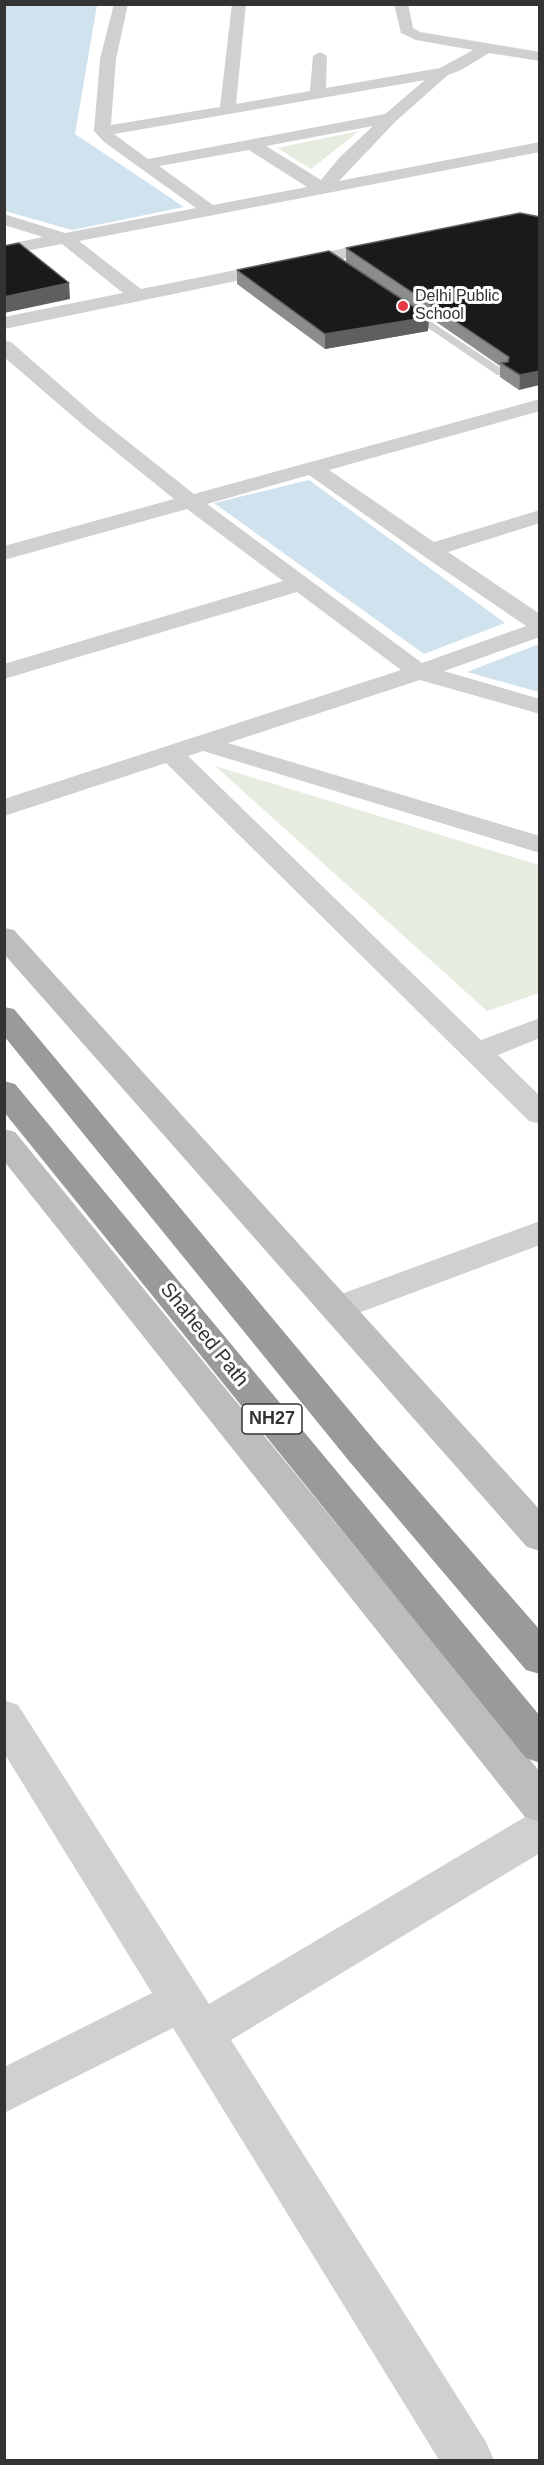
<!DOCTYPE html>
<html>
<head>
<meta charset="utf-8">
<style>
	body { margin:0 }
	#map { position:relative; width:544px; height:2465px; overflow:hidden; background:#fff; font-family:Helvetica,sans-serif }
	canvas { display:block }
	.frame { position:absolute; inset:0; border:6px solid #333; pointer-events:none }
</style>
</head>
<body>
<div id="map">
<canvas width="544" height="2465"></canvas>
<div class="frame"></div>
</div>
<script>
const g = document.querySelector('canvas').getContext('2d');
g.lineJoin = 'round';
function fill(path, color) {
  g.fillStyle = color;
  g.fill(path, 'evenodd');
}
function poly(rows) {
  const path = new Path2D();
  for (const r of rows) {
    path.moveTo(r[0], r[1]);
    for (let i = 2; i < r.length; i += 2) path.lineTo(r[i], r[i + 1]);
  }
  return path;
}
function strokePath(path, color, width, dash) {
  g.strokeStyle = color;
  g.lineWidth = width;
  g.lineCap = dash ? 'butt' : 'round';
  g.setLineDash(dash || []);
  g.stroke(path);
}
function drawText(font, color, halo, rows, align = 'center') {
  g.font = font + ' Helvetica,sans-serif';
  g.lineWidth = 6;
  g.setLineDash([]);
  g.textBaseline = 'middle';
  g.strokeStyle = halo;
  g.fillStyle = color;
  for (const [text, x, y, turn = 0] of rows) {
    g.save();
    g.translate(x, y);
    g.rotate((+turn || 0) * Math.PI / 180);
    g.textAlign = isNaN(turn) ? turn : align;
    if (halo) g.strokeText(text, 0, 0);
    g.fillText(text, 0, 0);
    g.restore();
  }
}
fill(poly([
	[359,131,311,169,277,148],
	[215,766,539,865,539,993,487,1011]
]), '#e6ecdf');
fill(poly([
	[4,5,97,5,75,134,184,207,72,230,5,211],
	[309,480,505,623,424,654,214,503],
	[539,644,539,692,467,672]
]), '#cfe2ee');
fill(poly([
	[406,305,505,371,505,375,497,375,402,310,402,306,406,305]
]), '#d0d0d0');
fill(poly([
	[114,4,128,4,116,59,111,125,220,107,232,4,246,4,236,104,310,91,313,56,320,52,327,56,326,88,440,68,473,50,416,40,401,33,394,4,408,4,413,28,420,32,540,52,540,61,489,53,461,70,448,75,396,121,339,181,540,142,540,152,79,241,141,289,391,239,397,240,400,244,397,248,391,249,4,329,4,317,123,293,62,244,4,255,4,245,43,237,4,225,4,214,65,233,196,208,104,142,94,131,100,59,114,4],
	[425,80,385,114,148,159,114,134,425,80],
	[373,126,339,158,321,180,266,146,373,126],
	[249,150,307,187,213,205,159,166,249,150],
	[4,340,11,342,98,418,194,494,540,399,540,411,329,470,434,542,540,510,540,523,448,552,540,614,540,637,444,671,540,699,540,714,420,680,228,743,540,836,540,853,203,751,188,756,481,1040,540,1018,540,1038,498,1055,540,1096,540,1124,529,1121,166,763,4,816,4,799,401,670,297,592,4,679,4,664,283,581,187,509,4,560,4,546,174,499,84,426,4,357,4,340],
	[309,475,422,555,526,626,422,663,207,504,309,475],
	[540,1221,540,1245,337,1321,325,1318,320,1309,325,1300,540,1221],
	[4,1700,18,1705,209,2004,525,1817,540,1811,540,1853,231,2040,486,2442,494,2460,439,2460,173,2028,4,2113,4,2067,152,1993,4,1753,4,1700]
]), '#d0d0d0');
fill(poly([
	[4,928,14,930,540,1510,540,1551,527,1547,4,954,4,928],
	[4,1129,15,1132,540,1772,540,1822,525,1817,4,1161,4,1129]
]), '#bdbdbd');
fill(poly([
	[4,1007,14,1009,375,1441,540,1630,540,1674,526,1670,349,1461,4,1036,4,1007],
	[4,1081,15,1084,540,1716,540,1763,526,1758,4,1112,4,1081]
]), '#9a9a9a');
fill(poly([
	[540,217,519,390,500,377,500,366,429,317,428,331,325,349,237,284,237,270,412,306,346,262,346,248]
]), '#8c8c8c');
fill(poly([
	[69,283,70,299,4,313,4,297],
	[429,317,428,331,325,349,325,334],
	[540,371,540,385,519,390,520,375]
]), '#5f5f5f');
const building = poly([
	[520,213,540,217,540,371,520,375,501,363,508,362,509,357,346,248,520,213],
	[19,243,69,283,4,297,4,246,19,243],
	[329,251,429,317,325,334,237,270,329,251]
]);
fill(building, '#1a1a1a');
strokePath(building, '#5f5f5f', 1.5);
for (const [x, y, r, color] of [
	[403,306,6,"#e63946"]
]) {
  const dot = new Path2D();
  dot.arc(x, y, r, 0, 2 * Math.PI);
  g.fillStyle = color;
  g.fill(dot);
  strokePath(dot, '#fff', 2);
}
drawText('16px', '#333', '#fff', [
	["Delhi Public",415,297],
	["School",415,315]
], 'left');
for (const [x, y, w] of [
	[272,1419,60]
]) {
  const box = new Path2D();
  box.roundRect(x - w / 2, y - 15, w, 30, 4.5);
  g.fillStyle = '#fff';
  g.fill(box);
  strokePath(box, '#333', 1.5);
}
drawText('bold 18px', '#333', null, [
	["NH27",272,1419]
]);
drawText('20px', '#333', '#fff', [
	["Shaheed Path",204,1335,51]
]);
</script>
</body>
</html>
